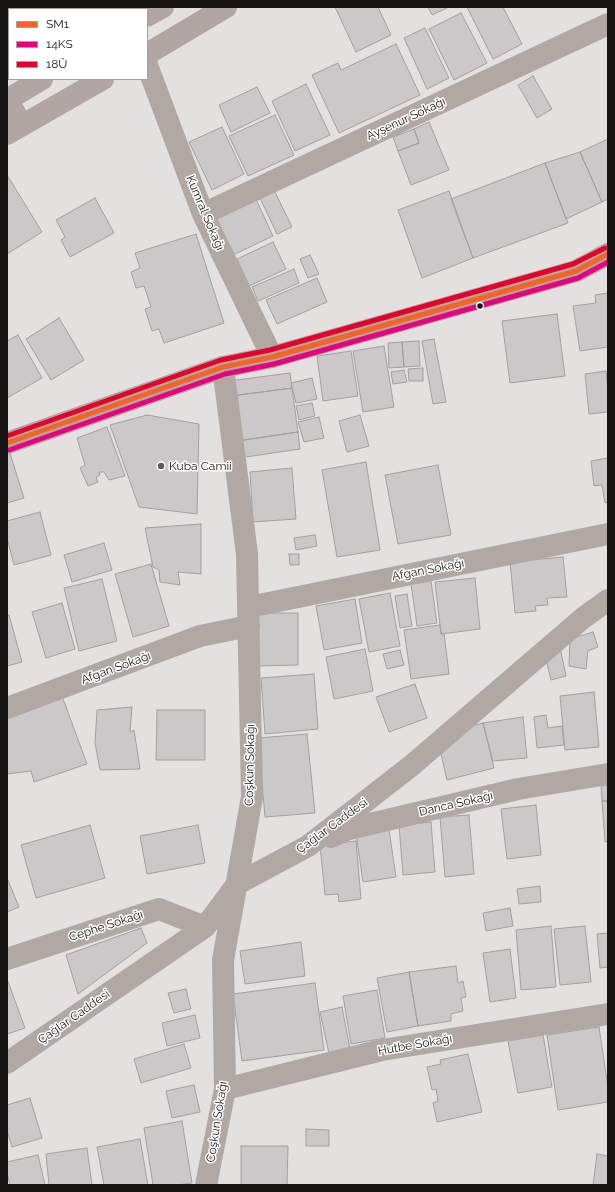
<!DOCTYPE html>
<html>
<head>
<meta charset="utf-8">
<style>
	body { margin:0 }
	#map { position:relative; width:615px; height:1192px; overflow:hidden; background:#e3e1e0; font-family:Raleway,sans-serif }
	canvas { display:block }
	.frame { position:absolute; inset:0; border:8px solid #151413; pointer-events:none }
	.legend { position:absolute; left:8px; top:8px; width:140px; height:72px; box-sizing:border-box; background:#fff; border:1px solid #a1a1a1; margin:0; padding:5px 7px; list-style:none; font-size:12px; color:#151413 }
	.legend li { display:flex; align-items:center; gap:8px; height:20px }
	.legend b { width:20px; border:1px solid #a1a1a1 }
</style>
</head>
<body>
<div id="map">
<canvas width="615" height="1192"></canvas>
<div class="frame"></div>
<ul class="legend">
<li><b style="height:5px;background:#f26522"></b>SM1</li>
<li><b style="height:5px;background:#e5007d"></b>14KS</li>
<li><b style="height:5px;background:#e4002b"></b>18Ü</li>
</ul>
</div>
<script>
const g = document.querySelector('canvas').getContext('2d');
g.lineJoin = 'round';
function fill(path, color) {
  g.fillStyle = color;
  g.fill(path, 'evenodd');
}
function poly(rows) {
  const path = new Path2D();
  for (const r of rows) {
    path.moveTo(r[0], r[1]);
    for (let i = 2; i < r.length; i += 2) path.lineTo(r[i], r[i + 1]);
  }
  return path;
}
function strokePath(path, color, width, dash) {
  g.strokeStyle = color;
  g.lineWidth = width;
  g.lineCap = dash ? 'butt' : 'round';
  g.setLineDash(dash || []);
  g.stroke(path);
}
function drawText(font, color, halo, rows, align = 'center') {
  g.font = font + ' Raleway,sans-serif';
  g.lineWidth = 3;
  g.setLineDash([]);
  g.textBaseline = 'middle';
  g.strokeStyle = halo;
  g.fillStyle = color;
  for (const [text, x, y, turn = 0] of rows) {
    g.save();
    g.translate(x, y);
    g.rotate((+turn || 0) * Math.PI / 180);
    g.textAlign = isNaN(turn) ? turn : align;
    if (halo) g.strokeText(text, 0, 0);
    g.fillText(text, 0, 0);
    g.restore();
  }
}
const building = poly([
	[7,7,12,7,13,9,9,9,9,53,7,54,7,7],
	[25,7,72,7,74,9,27,9,25,7],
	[335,7,378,7,391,35,356,52,335,7],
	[428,7,449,7,432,15,428,7],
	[467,7,503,7,522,44,493,59,467,7],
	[461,13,487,63,454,80,429,29,461,13],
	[425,28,449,78,427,89,404,38,425,28],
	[396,44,420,95,339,133,312,75,338,63,341,70,396,44],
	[533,76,552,109,537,118,518,85,533,76],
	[306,84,330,135,295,151,272,101,306,84],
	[257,87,270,113,231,132,219,105,257,87],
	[275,115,294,155,248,176,229,136,275,115],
	[429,122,449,170,411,185,398,151,419,143,414,129,429,122],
	[222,127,244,174,212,190,189,142,222,127],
	[414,129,419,143,398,151,393,137,414,129],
	[608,139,608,199,602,202,580,152,608,139],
	[580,152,602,202,566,219,545,163,580,152],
	[545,163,568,223,473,258,451,199,545,163],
	[7,175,42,232,7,254,7,175],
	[273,188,292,227,277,234,258,194,273,188],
	[449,191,473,258,422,278,398,210,449,191],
	[254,195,273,236,233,255,214,214,254,195],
	[95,198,114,233,70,257,61,240,65,237,56,220,95,198],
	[196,234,224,323,164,343,159,329,152,331,145,309,151,307,144,286,136,288,131,272,140,268,135,253,196,234],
	[273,242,286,269,249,286,237,259,273,242],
	[310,255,319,274,308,278,300,259,310,255],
	[294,269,299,283,258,301,252,287,294,269],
	[317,278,327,302,277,324,266,300,317,278],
	[608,293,608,347,580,351,573,306,596,303,595,295,608,293],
	[557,314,565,376,510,383,502,321,557,314],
	[59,318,84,360,51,380,26,339,59,318],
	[18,335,42,378,7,398,7,341,18,335],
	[434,339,446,402,433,404,422,341,434,339],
	[419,341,420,366,404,367,402,342,419,341],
	[402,342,404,367,389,368,388,343,402,342],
	[384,346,394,407,363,412,353,351,384,346],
	[351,351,358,396,323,401,317,356,351,351],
	[423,368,423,381,409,381,408,369,423,368],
	[404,370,407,382,393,384,391,372,404,370],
	[606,371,608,390,608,412,589,414,585,374,606,371],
	[290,373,292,388,231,396,229,381,290,373],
	[312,378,317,399,296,403,291,383,312,378],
	[292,388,298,432,237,441,231,396,292,388],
	[312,403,315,416,299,420,296,406,312,403],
	[147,415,199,424,197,514,139,507,110,425,147,415],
	[360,415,369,446,347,452,339,421,360,415],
	[319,417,324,438,304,442,298,422,319,417],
	[107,427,125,476,109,480,104,472,99,472,100,475,96,477,98,482,88,486,80,468,85,465,77,438,107,427],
	[298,432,300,449,239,458,237,441,298,432],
	[7,450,9,450,24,498,7,503,7,450],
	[608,458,608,502,605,503,602,485,594,486,591,461,608,458],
	[366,462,380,550,337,557,322,470,366,462],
	[438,465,451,535,398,544,385,475,438,465],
	[292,468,296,519,253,522,250,472,292,468],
	[40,512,51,555,14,565,7,538,7,521,40,512],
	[201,524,201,574,178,572,180,585,160,582,159,570,153,567,145,528,201,524],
	[315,535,317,546,296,550,294,538,315,535],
	[104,543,112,570,72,582,64,555,104,543],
	[289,554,299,554,299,565,290,565,289,554],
	[563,557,567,597,547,598,548,605,535,606,536,611,515,613,510,562,563,557],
	[151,564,169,626,133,637,115,574,151,564],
	[475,578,480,629,441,634,435,582,475,578],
	[102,579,117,641,79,651,64,588,102,579],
	[431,581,437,623,417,626,411,584,431,581],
	[390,593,400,646,369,652,359,599,390,593],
	[407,594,412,626,400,628,395,596,407,594],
	[355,599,362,643,324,650,316,606,355,599],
	[62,603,75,649,46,658,32,612,62,603],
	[256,613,298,613,298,665,257,666,256,613],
	[9,615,22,662,7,666,7,616,9,615],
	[440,625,441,634,444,633,449,674,411,679,404,630,440,625],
	[593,632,598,647,588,651,586,669,569,666,570,639,593,632],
	[365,649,373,691,334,699,326,657,365,649],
	[400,650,404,665,387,669,383,654,400,650],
	[561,652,566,676,551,680,545,655,561,652],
	[314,674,318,729,265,734,261,678,314,674],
	[415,684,427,718,389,732,376,697,415,684],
	[594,692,599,747,565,750,560,696,594,692],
	[62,696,87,764,34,782,31,771,7,774,7,715,62,696],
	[132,707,130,732,134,730,140,769,100,770,95,743,97,710,132,707],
	[157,710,205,710,205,760,156,760,157,710],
	[546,715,548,728,562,726,564,745,537,748,534,717,546,715],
	[523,717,527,758,493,761,483,723,523,717],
	[483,723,494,768,447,780,439,745,453,731,483,723],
	[307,734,315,813,265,817,258,738,307,734],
	[608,785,608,801,602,801,601,786,608,785],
	[602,801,608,801,608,841,605,842,602,801],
	[536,805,541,855,507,859,501,809,536,805],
	[469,815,474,874,445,877,440,817,469,815],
	[431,822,435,872,403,875,399,825,431,822],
	[90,825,105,878,36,898,21,845,90,825],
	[198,825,205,863,147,874,140,836,198,825],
	[389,830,396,877,363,882,356,834,389,830],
	[356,841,361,899,339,902,338,894,325,895,320,845,356,841],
	[7,878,19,907,7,912,7,878],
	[540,886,541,902,519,904,517,889,540,886],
	[510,908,513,926,486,931,483,913,510,908],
	[551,926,556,987,521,990,516,930,551,926],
	[585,926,591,982,560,985,554,929,585,926],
	[141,928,147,943,78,994,66,955,141,928],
	[608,933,608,967,600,968,597,934,608,933],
	[301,942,305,976,245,984,240,951,301,942],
	[510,949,516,998,490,1002,483,953,510,949],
	[456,966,458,983,463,981,466,997,461,998,463,1011,451,1014,451,1021,418,1026,409,972,456,966],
	[409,972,418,1026,387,1032,377,978,409,972],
	[7,979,25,1028,7,1034,7,979],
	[315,983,324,1050,242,1061,233,994,315,983],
	[186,989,191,1009,174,1013,168,993,186,989],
	[377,990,385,1038,351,1044,343,996,377,990],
	[342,1007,350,1049,329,1054,320,1012,342,1007],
	[195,1015,200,1038,167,1046,162,1023,195,1015],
	[599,1027,608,1087,608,1102,558,1110,547,1035,599,1027],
	[543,1035,552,1087,518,1093,508,1041,543,1035],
	[184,1044,191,1068,141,1083,134,1059,184,1044],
	[468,1054,482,1112,437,1122,433,1103,438,1101,436,1089,432,1090,427,1067,441,1064,440,1060,468,1054],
	[194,1085,200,1112,172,1118,166,1091,194,1085],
	[30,1098,42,1138,12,1147,7,1131,7,1105,30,1098],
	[182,1121,192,1183,177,1185,153,1185,144,1128,182,1121],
	[306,1129,329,1130,329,1146,306,1146,306,1129],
	[140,1139,148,1185,104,1185,97,1147,140,1139],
	[241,1146,288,1146,287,1185,241,1185,241,1146],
	[87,1148,92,1185,49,1185,46,1154,87,1148],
	[597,1154,608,1156,608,1185,593,1185,597,1154],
	[38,1155,45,1185,10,1185,7,1172,7,1162,38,1155]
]);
fill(building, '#cac8c8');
strokePath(building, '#a2a09f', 1);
strokePath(poly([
	[147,65,203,214,272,357],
	[7,100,22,125],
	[203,214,608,24],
	[249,607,608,534],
	[7,708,200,636,249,626],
	[331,837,349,829,518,789,608,774],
	[7,959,159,909,205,927],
	[7,1063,205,927,237,884,308,846,411,766,583,618,608,600],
	[225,1089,382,1050,608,1014],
	[206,1185,225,1089,223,960,252,797,247,554,223,367]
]), '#b1a8a4', 22);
strokePath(poly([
	[147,16,163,7],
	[147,54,226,7],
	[7,100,42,79],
	[7,134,103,79],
	[7,443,223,367,272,357,576,271,608,254]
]), '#b1a6a4', 22);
strokePath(poly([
	[7,443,223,367,272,357,576,271,608,254]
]), '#f26522', 5);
strokePath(poly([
	[9,450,225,374,274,364,578,278,608,262]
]), '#e5007d', 5);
strokePath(poly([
	[7,436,221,360,270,350,573,264,605,248]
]), '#e4002b', 5);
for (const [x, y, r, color] of [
	[480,306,3.5,"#151413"],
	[161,466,4,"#5d5c5b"]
]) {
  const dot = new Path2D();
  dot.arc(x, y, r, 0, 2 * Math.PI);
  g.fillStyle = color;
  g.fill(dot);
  strokePath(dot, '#fff', 1.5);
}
drawText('12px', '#151413', '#fff', [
	["Ayşenur Sokağı",406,119,-25],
	["Kumral Sokağı",205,213,67],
	["Afgan Sokağı",428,570,-11],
	["Afgan Sokağı",116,668,-20],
	["Coşkun Sokağı",250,765,-89],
	["Darıca Sokağı",456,804,-13],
	["Çağlar Caddesi",332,826,-36],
	["Cephe Sokağı",106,926,-18],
	["Çağlar Caddesi",74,1017,-35],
	["Hutbe Sokağı",415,1045,-10],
	["Coşkun Sokağı",217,1122,-81]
]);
drawText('12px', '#151413', '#fff', [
	["Kuba Camii",169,466]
], 'left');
</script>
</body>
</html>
